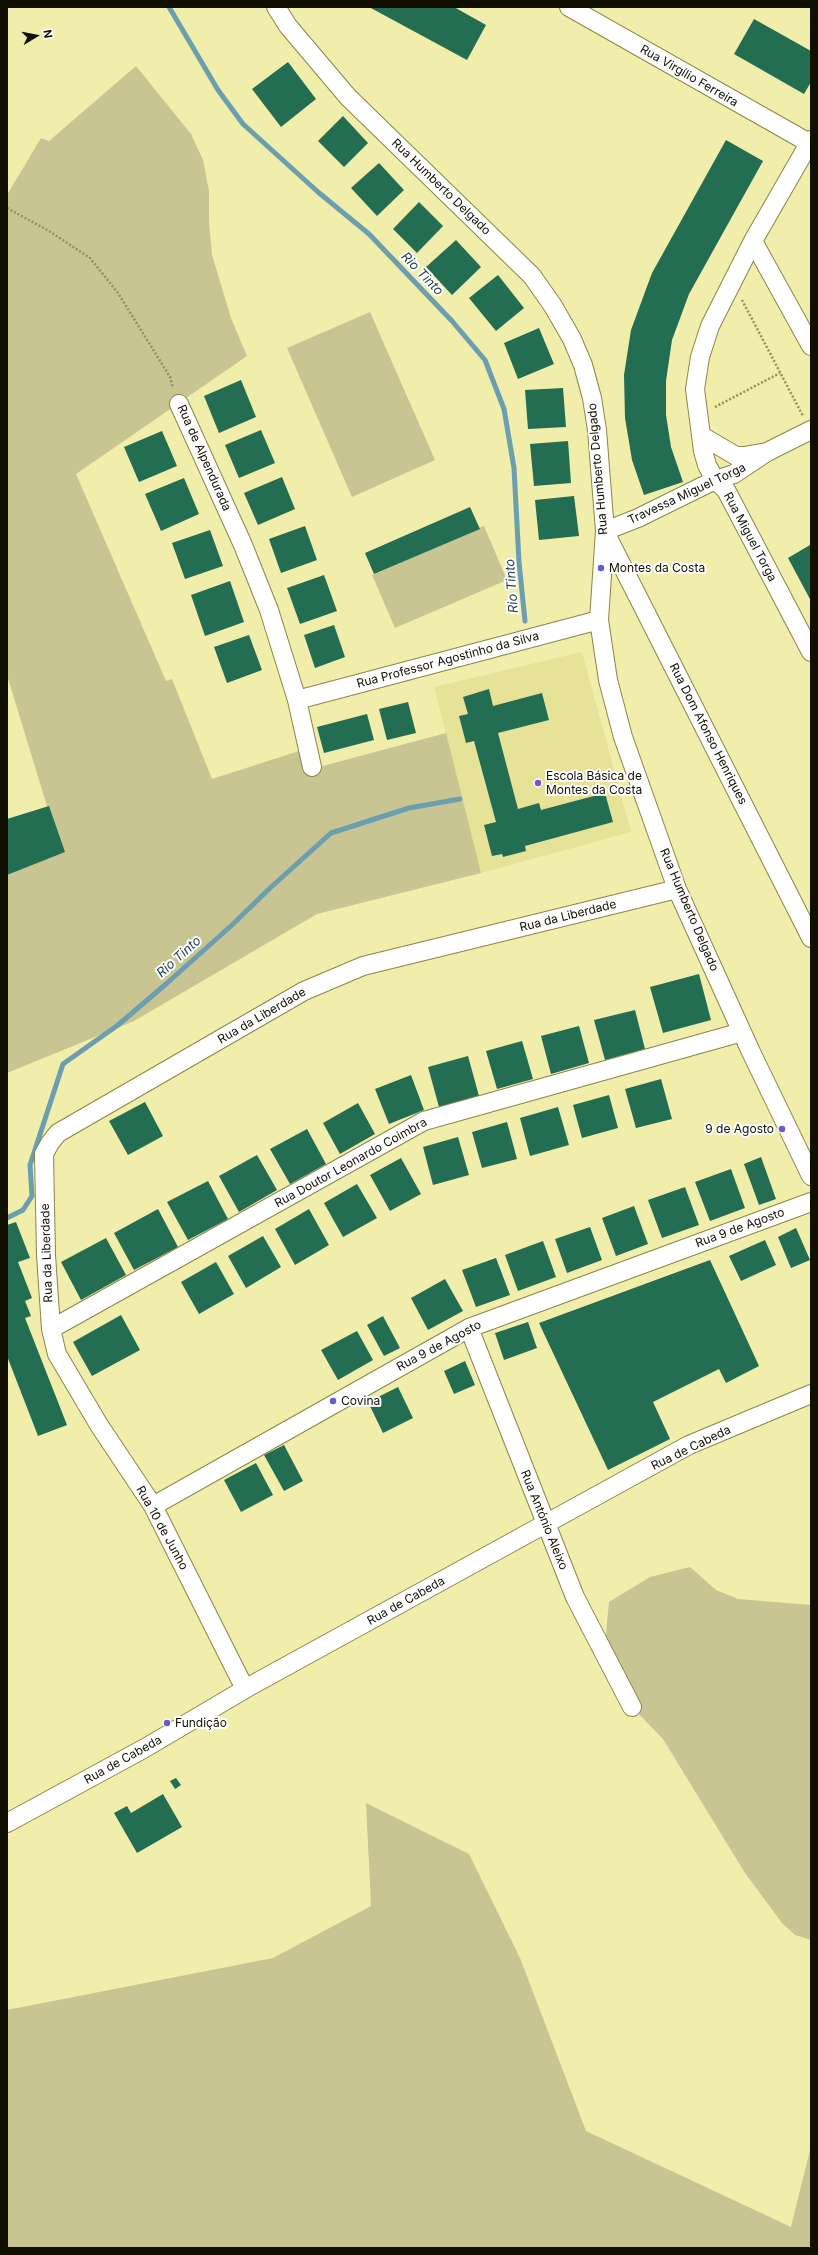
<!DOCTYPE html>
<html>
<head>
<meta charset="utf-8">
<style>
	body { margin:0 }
	#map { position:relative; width:818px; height:2255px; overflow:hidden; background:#f1edaa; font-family:Inter,sans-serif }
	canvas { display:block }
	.frame { position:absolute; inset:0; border:8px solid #110f00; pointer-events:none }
	.north { position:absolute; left:16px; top:16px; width:40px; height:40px; -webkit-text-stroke:3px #fff; paint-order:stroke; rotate:80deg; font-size:11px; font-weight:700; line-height:16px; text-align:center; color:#110f00 }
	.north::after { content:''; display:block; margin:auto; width:14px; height:18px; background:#110f00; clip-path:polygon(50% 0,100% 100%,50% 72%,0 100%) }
</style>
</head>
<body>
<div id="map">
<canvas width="818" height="2255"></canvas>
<div class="frame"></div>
<div class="north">N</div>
</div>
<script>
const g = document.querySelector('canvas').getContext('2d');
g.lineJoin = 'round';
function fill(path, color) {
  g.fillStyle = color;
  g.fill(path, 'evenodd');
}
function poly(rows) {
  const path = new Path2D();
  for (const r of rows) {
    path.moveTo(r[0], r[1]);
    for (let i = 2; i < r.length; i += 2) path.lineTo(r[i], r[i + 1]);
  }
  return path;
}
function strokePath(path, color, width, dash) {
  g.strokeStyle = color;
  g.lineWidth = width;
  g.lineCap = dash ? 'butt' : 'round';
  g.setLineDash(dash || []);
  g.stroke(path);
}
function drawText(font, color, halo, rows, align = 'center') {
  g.font = font + ' Inter,sans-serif';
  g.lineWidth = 4;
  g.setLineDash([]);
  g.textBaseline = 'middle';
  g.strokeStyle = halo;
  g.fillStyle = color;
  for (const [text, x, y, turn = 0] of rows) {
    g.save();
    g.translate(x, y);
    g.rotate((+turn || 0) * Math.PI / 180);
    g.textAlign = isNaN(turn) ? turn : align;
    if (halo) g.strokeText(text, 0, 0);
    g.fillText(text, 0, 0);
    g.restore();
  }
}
fill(poly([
	[582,652,631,832,481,873,434,687]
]), '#e6e298');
fill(poly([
	[136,66,191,134,203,160,209,191,209,222,212,255,231,318,247,356,76,474,166,681,172,679,212,779,299,751,304,771,446,733,481,873,317,914,134,1021,7,1073,7,875,61,852,7,675,7,195,41,138,49,141],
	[370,312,435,460,352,497,287,348],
	[484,526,507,580,395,628,372,575],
	[690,1567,716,1590,738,1599,811,1605,811,1940,795,1935,782,1923,745,1873,663,1739,632,1707,604,1654,609,1602,650,1577],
	[366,1803,469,1854,520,1958,586,2131,791,2227,811,2146,811,2248,7,2248,7,2010,273,1958,371,1906]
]), '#c8c592');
strokePath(poly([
	[169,7,218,90,243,124,318,192,369,234,452,321,485,360,504,409,514,468,519,562,525,621],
	[7,1218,23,1210,32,1196,30,1165,63,1064,118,1025,166,984,232,925,269,889,331,833,409,808,460,799]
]), '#6b9eaf', 5);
fill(poly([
	[369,7,454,7,486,25,467,60],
	[754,19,811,51,811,82,804,94,734,54],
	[288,62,316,99,281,127,252,89],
	[343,116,368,143,344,167,318,141],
	[726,140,763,161,689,294,672,340,666,381,666,415,671,447,683,482,644,495,632,460,625,418,624,375,631,330,652,273],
	[379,163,404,190,377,216,351,188],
	[419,202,443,226,417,253,393,229],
	[456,240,481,267,452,295,426,267],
	[498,275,524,308,496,331,469,298],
	[539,328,554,364,518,379,504,343],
	[241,380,256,417,219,433,204,396],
	[563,388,566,427,528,429,525,390],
	[261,430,275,463,239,478,225,445],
	[162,431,177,466,139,482,124,447],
	[568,441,571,483,534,486,530,444],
	[282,477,295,509,258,525,244,493],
	[184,478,199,514,161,531,145,494],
	[574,496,579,536,539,540,535,500],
	[470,507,480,529,374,574,365,553],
	[305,526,317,560,281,573,269,539],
	[210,530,223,566,185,579,172,543],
	[810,545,811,548,811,601,788,558],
	[324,575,337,611,300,624,287,588],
	[230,581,244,622,205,636,191,595],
	[334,625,345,657,315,668,304,635],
	[249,635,262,670,227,683,214,647],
	[489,689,493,706,542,693,549,720,498,733,518,809,539,803,541,810,605,793,613,822,525,846,526,851,503,857,502,854,492,856,484,825,496,822,474,741,466,743,459,716,468,714,463,697],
	[408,702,416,733,387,740,379,709],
	[367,714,374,740,324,753,317,727],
	[49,806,65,852,7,875,7,819],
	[699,974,711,1020,663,1033,650,987],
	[635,1010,645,1049,605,1060,594,1020],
	[579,1026,589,1063,551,1074,541,1036],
	[522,1041,533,1079,497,1089,486,1051],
	[468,1056,479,1096,439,1107,428,1067],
	[411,1075,424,1110,389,1124,375,1089],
	[661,1079,672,1119,636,1128,625,1089],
	[609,1095,618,1128,582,1138,573,1105],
	[145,1102,163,1136,128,1155,109,1121],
	[358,1103,375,1134,340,1154,323,1123],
	[558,1107,569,1145,530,1156,520,1118],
	[507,1122,517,1159,482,1168,472,1132],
	[307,1129,326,1164,290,1184,270,1149],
	[458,1137,469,1175,433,1185,423,1147],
	[257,1155,277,1190,239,1212,219,1176],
	[761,1157,776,1199,759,1205,744,1164],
	[401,1158,421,1194,390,1211,370,1175],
	[731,1169,745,1208,710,1221,695,1182],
	[208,1181,228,1219,188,1240,167,1202],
	[357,1184,377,1218,343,1237,324,1203],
	[685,1187,699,1225,662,1238,648,1200],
	[634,1206,648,1244,616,1256,602,1218],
	[158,1209,178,1247,134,1270,114,1233],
	[309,1209,329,1245,295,1265,275,1229],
	[16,1222,30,1258,18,1262,32,1298,25,1301,31,1316,25,1318,67,1425,38,1436,7,1356,7,1225],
	[590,1227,602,1260,567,1273,555,1239],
	[796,1228,810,1260,791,1268,778,1237],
	[263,1236,281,1267,246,1288,228,1256],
	[106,1238,126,1275,81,1300,61,1262],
	[765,1240,776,1265,741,1281,729,1256],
	[543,1241,556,1277,518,1291,505,1255],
	[496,1258,510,1295,476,1307,462,1270],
	[710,1260,759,1366,726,1383,719,1369,653,1402,670,1439,608,1470,539,1323],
	[216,1262,234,1294,199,1314,181,1282],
	[445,1279,463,1311,428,1330,411,1298],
	[121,1315,140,1350,92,1376,73,1342],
	[383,1316,400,1348,384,1356,367,1325],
	[528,1322,537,1348,504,1360,495,1333],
	[357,1331,373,1360,338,1380,321,1350],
	[465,1361,475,1385,454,1394,444,1371],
	[398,1387,413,1418,383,1433,368,1402],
	[284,1445,303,1481,284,1491,264,1455],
	[256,1463,273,1495,241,1512,224,1480],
	[176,1778,181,1785,175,1789,170,1781],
	[163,1794,182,1827,137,1853,114,1813,127,1806,131,1813]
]), '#236d52');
const street = poly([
	[276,7,288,26,348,97,532,276,553,306,572,339,583,365,592,398,597,430,605,531,599,620,608,680,623,737,677,889,751,1052,811,1176],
	[569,7,811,144],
	[811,140,753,241,710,326,700,357,695,389,703,451,707,465,715,480,726,490,811,652],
	[753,241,811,346],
	[179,404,243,545,269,610,297,700,312,767],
	[702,436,736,456,744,456,767,452,811,430],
	[605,531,638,518,715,480,734,474,767,452],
	[605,532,811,938],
	[297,700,599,620],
	[469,1328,575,1597,632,1707],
	[51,1329,424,1121,742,1032],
	[153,1506,469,1328,811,1202],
	[245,1689,153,1506,99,1425,57,1354,51,1329,46,1255,44,1154,50,1143,58,1133,304,991,363,966,677,889],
	[7,1823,145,1748,252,1685,689,1445,811,1394]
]);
strokePath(street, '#8b8647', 20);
strokePath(poly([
	[7,208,49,231,90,258,118,293,170,377,173,388],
	[742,300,803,416],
	[715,407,780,373]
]), '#928f62', 2.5, [2, 2]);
strokePath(street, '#fff', 18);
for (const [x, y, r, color] of [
	[601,568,4,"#6b59d3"],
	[538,783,4,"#6b59d3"],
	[782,1129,4,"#6b59d3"],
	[333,1401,4,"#6b59d3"],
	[167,1723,4,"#6b59d3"]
]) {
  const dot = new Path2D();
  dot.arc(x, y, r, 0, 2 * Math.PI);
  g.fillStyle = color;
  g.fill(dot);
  strokePath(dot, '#fff', 1.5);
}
drawText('12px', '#110f00', '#fff', [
	["Rua Virgílio Ferreira",689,76,30],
	["Rua Humberto Delgado",441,187,44],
	["Rua de Alpendurada",204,458,66],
	["Rua Humberto Delgado",598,469,-95],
	["Travessa Miguel Torga",687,494,-25],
	["Rua Miguel Torga",750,537,62],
	["Rua Professor Agostinho da Silva",448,660,-15],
	["Rua Dom Afonso Henriques",708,734,63],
	["Rua Humberto Delgado",689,910,67],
	["Rua da Liberdade",568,916,-14],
	["Rua da Liberdade",262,1016,-30],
	["Rua Doutor Leonardo Coimbra",351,1163,-29],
	["Rua 9 de Agosto",740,1228,-20],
	["Rua da Liberdade",47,1253,-92],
	["Rua 9 de Agosto",439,1346,-28],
	["Rua de Cabeda",691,1448,-26],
	["Rua António Aleixo",544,1520,68],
	["Rua 10 de Junho",162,1528,61],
	["Rua de Cabeda",406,1601,-29],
	["Rua de Cabeda",123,1760,-29]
]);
drawText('12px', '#110f00', '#fff', [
	["Montes da Costa",609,568],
	["Escola Básica de",546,776],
	["Montes da Costa",546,790],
	["9 de Agosto",774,1129,"right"],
	["Covina",341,1401],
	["Fundição",175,1723]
], 'left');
drawText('italic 13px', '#1c3e4b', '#fff', [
	["Rio Tinto",422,274,46],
	["Rio Tinto",512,586,-94],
	["Rio Tinto",179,957,-42]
]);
</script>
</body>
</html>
